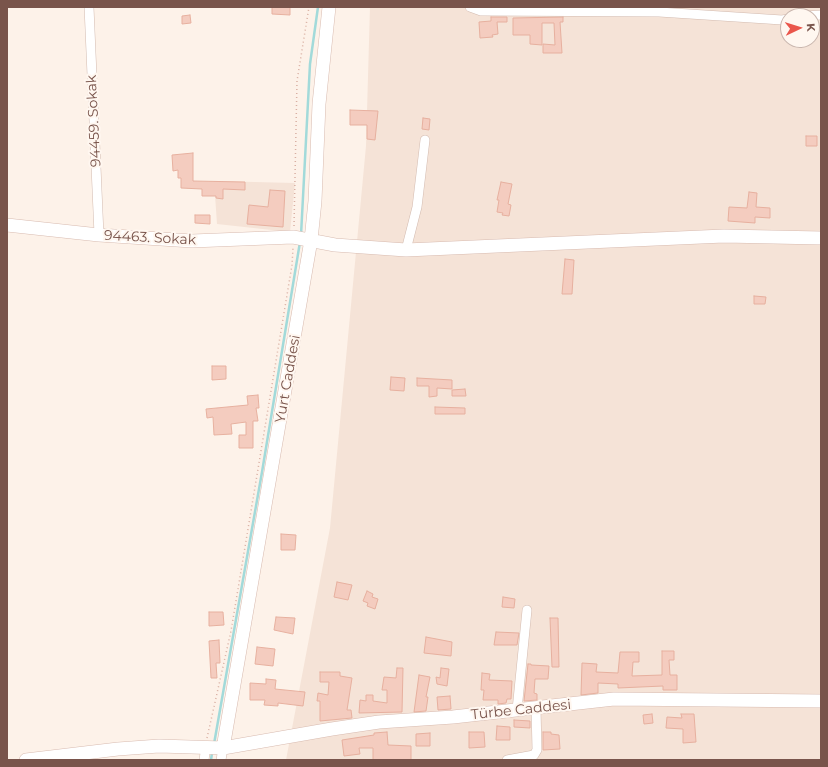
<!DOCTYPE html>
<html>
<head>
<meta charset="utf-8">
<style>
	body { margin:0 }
	#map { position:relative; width:828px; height:767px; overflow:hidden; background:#fdf2e9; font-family:Montserrat,sans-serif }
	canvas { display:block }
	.frame { position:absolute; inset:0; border:8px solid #79544b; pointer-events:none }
	.north { position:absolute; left:780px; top:8px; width:40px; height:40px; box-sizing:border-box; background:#fff7f0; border:1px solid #c9b6ae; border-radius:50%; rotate:86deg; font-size:11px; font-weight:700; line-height:16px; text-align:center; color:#79544b }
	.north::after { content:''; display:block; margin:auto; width:14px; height:18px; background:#ea564b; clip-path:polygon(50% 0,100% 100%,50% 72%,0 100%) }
</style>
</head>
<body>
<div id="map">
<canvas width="828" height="767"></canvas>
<div class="frame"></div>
<div class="north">K</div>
</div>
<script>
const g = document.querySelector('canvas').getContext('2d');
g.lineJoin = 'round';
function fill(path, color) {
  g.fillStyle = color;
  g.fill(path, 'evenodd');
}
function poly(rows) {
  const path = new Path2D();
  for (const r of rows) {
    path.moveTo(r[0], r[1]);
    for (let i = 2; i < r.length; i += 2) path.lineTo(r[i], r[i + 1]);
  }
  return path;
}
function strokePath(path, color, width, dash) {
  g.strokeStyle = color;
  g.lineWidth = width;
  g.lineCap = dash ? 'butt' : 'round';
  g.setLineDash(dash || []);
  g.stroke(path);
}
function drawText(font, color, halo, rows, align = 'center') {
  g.font = font + ' Montserrat,sans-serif';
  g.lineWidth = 4;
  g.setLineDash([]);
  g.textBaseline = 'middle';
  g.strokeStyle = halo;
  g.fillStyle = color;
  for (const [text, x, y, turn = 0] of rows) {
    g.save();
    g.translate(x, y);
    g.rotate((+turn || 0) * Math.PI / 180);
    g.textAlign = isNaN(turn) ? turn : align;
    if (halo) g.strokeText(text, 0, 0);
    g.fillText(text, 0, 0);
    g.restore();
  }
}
fill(poly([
	[370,7,821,7,821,760,286,760,330,528,366,146],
	[788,16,812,16,812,40,788,40],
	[214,181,295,183,290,232,217,224]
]), '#f5e3d7');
strokePath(poly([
	[301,235,310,64,318,7],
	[214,744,262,472,300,242],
	[211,760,212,753]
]), '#a2dada', 2.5);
const building = poly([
	[272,7,290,7,290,15,272,14,272,7],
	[190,15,191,23,182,24,182,16,190,15],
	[491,17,507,17,507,22,497,22,498,34,492,35,493,37,480,38,479,22,491,21,491,17],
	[563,17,563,22,560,22,562,53,543,53,543,44,555,45,554,23,542,23,542,45,530,44,530,35,513,35,513,18,563,17],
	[350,110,378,111,375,140,367,139,367,125,350,125,350,110],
	[423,118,430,119,429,130,422,129,423,118],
	[806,136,817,136,817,146,806,146,806,136],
	[193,153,193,181,245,182,245,190,223,189,223,199,216,198,216,196,202,196,202,189,181,188,181,178,178,178,178,170,173,171,172,155,193,153],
	[501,182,512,184,508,204,511,205,509,216,502,215,503,213,497,212,499,200,497,200,501,182],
	[270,190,285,191,283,227,247,224,249,205,268,207,270,190],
	[749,192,757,193,756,207,770,208,770,218,755,217,755,223,728,221,729,207,747,208,749,192],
	[195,215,210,215,210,224,195,223,195,215],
	[565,259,574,260,572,294,562,294,565,259],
	[754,296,766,297,765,304,754,304,754,296],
	[212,366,226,366,226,379,212,380,212,366],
	[391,377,405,378,404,391,390,390,391,377],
	[417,378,452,380,452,389,437,388,437,396,429,397,429,386,417,386,417,378],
	[465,389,466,396,452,396,452,390,465,389],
	[258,395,259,408,256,408,258,421,253,421,253,448,239,448,239,435,246,435,246,422,231,424,232,434,214,435,213,417,207,418,206,409,248,405,247,396,258,395],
	[435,407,465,408,465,414,435,414,435,407],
	[281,534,296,535,295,550,281,550,281,534],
	[337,582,352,585,348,600,334,597,337,582],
	[367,591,373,594,372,597,378,599,375,609,367,606,368,603,363,601,367,591],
	[503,597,515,599,514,608,502,607,503,597],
	[209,612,223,612,224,625,209,626,209,612],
	[276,617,295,618,293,634,274,630,276,617],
	[550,618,558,618,559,667,552,667,550,618],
	[496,632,519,633,517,645,494,645,496,632],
	[426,637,452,642,451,656,424,653,426,637],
	[219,640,220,663,216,663,217,678,211,678,209,641,219,640],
	[257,647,275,649,273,666,255,664,257,647],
	[662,651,674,651,674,660,669,660,670,675,677,675,677,690,663,690,663,686,618,688,618,684,598,683,598,693,581,695,582,663,597,664,596,672,618,673,620,652,639,652,639,662,633,662,632,676,662,675,662,651],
	[528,664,531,664,531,665,549,666,548,679,535,679,534,693,537,694,537,700,524,701,528,664],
	[397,668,403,668,402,712,359,713,360,700,366,701,366,695,373,695,373,701,387,703,387,690,382,690,384,677,396,678,397,668],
	[441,668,449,669,447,686,437,684,436,677,440,678,441,668],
	[320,672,340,672,340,676,352,678,347,710,351,710,352,718,320,721,320,701,317,701,318,693,328,695,329,682,320,682,320,672],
	[482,673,490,674,489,680,512,681,511,699,507,699,506,703,498,704,498,700,483,700,484,690,481,690,482,673],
	[419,675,430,677,426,697,428,697,426,711,414,712,419,675],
	[266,679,276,680,275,689,305,692,303,706,278,703,278,706,264,705,265,700,250,700,250,683,266,684,266,679],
	[450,696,451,709,438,710,437,697,450,696],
	[652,714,653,723,644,724,643,715,652,714],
	[681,714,694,714,696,742,683,743,683,729,666,728,667,717,682,718,681,714],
	[514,720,530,721,530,728,514,727,514,720],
	[497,726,510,727,510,740,496,740,497,726],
	[387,732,388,745,411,746,411,760,373,760,373,748,359,748,360,754,344,756,342,740,374,735,374,733,387,732],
	[469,732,484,732,485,747,469,748,469,732],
	[543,732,551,732,551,734,559,735,560,749,543,750,543,732],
	[430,733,430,746,416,746,416,734,430,733]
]);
fill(building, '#f4ccbf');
strokePath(building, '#e7b09f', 1);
const street = poly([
	[89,7,99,235],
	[470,7,481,11,659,12,782,20,788,19],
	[804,16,821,15],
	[406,250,417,207,425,140],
	[517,710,527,610],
	[204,760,206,746],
	[221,760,223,748],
	[507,760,534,755,537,750,536,708]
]);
const secondary = poly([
	[7,225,99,235,192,241,293,237,335,245,406,250,724,236,821,238],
	[223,748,311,240,315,201,319,104,329,7],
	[26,760,118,749,159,746,223,748,332,729,379,722,453,717,614,699,821,701]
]);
strokePath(street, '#d3bbb0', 10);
strokePath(secondary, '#d8bbb0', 14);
strokePath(poly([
	[294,226,297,81,309,7],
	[207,738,231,631,292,265,293,248]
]), '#d9afa2', 1.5, [1, 3]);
strokePath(street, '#fff', 9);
strokePath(secondary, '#fff', 13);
drawText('14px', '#79544b', '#fff7f0', [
	["94459. Sokak",94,121,-93],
	["94463. Sokak",150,238,3],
	["Yurt Caddesi",288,379,-80],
	["Türbe Caddesi",521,710,-6]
]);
</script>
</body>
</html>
